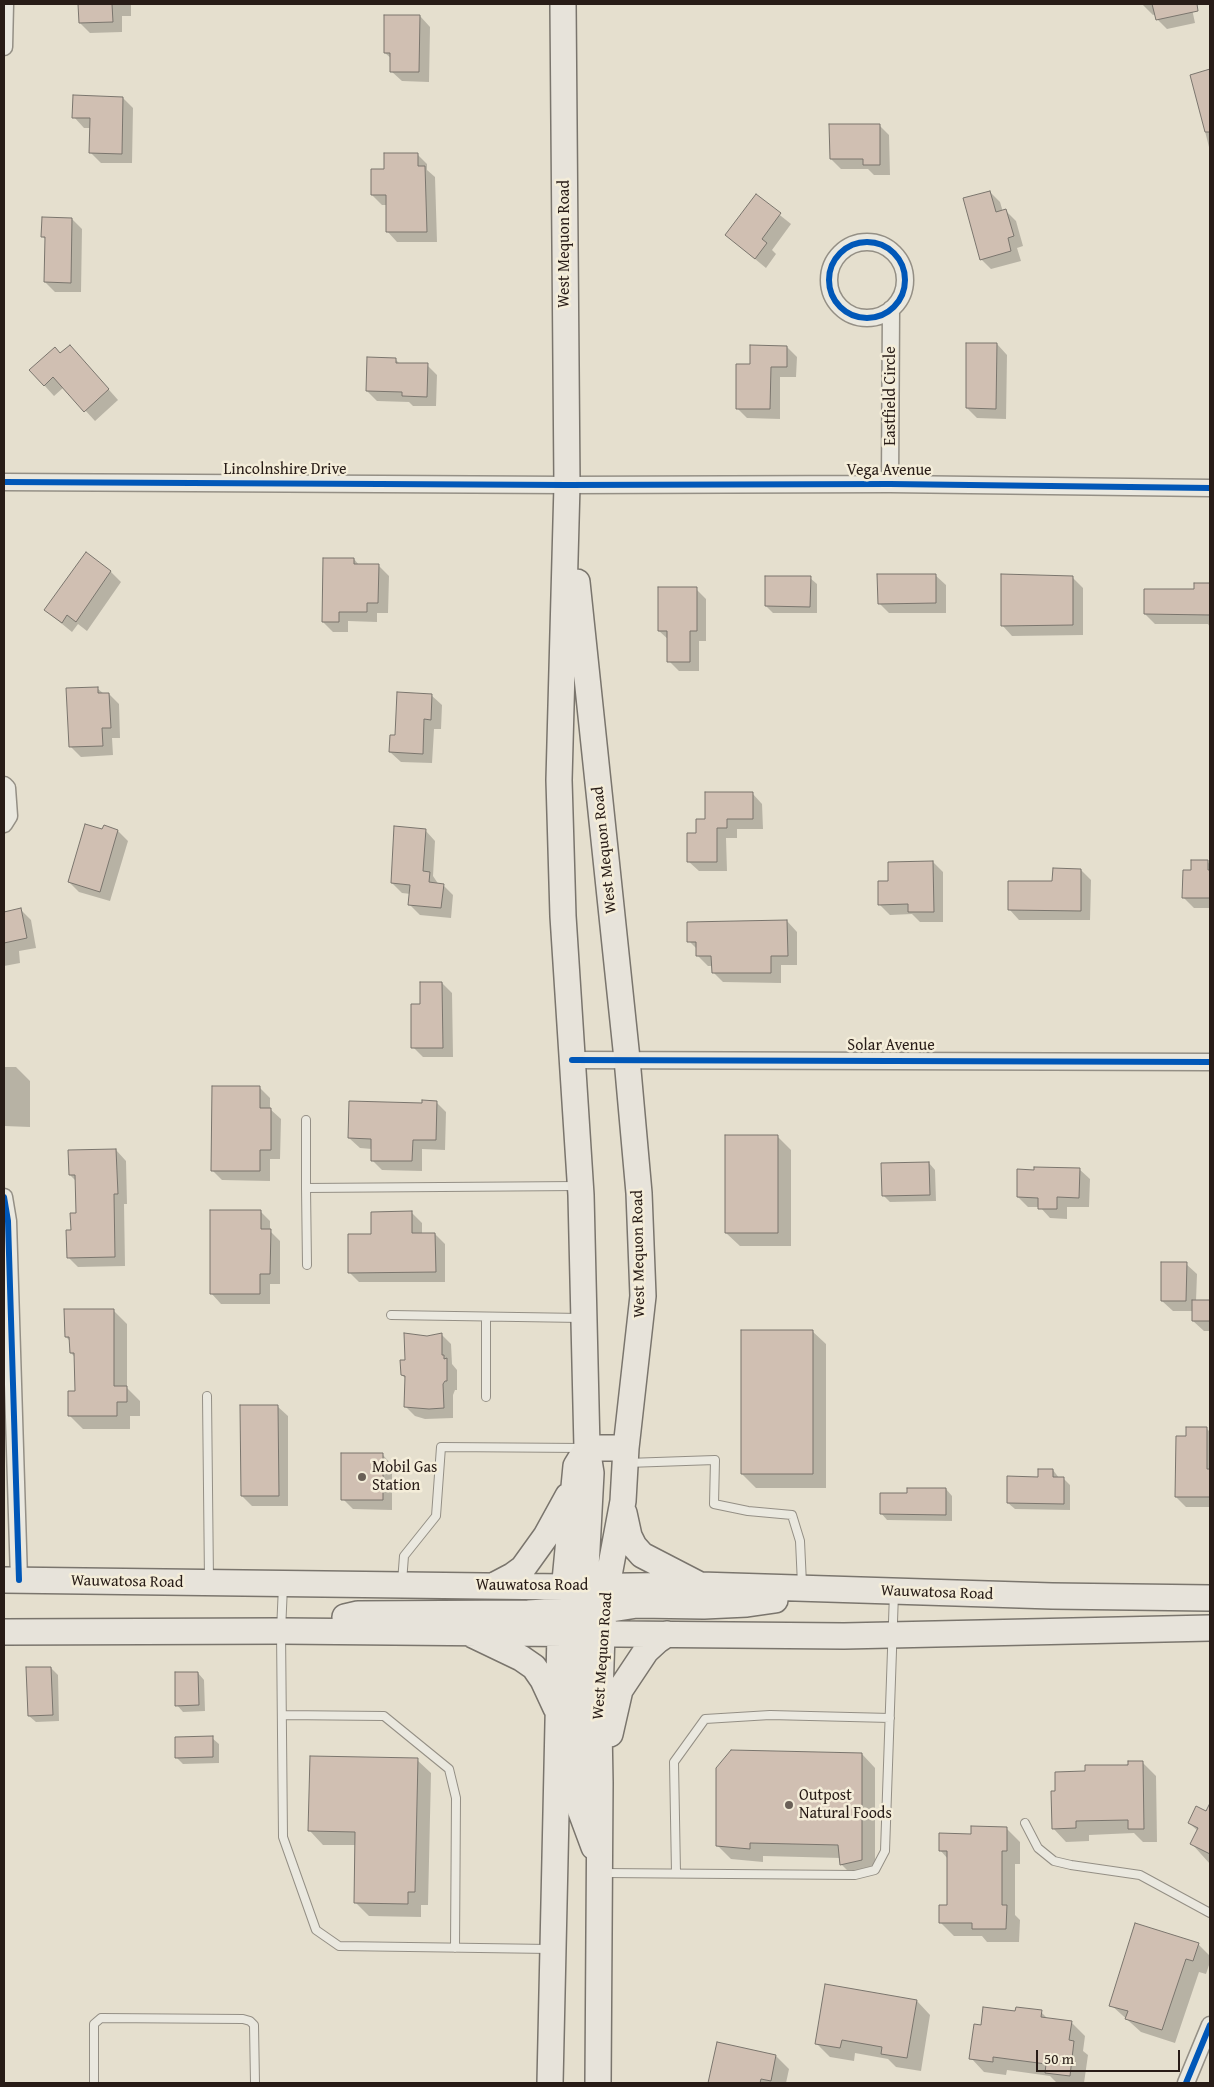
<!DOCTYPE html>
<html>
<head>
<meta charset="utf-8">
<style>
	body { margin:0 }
	#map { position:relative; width:1214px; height:2087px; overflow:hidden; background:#e5dfce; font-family:"Gentium Book Plus",serif }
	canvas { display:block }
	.frame { position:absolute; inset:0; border:5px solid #281c17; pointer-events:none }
	.scale { position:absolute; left:1036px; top:2050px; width:144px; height:22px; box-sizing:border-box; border:2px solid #281c17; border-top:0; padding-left:6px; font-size:15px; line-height:18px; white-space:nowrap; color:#281c17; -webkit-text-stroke:4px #f4edd9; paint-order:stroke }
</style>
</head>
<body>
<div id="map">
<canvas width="1214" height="2087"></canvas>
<div class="frame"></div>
<div class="scale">50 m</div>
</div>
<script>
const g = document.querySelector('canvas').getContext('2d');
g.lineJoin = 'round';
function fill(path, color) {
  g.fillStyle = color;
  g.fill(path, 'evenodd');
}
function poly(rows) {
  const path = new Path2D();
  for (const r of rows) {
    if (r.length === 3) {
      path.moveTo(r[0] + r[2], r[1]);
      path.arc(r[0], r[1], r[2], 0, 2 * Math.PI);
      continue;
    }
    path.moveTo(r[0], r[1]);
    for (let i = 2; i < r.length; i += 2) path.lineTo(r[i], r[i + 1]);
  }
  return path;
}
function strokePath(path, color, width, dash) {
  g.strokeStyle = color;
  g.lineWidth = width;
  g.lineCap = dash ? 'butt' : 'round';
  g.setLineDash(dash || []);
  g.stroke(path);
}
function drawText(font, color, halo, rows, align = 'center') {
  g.font = font + ' "Gentium Book Plus",serif';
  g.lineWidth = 5;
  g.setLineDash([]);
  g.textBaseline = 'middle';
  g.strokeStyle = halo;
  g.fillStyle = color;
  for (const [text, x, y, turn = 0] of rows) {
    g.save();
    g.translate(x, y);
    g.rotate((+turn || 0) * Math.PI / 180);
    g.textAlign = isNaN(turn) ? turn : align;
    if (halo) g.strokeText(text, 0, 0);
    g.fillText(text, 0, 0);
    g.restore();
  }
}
fill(poly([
	[79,4,131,4,131,16,122,16,122,32,90,33,80,23],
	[1142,4,1191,4,1195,23,1167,29,1157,19,1156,14,1153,15],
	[420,16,430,27,429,82,402,81,391,71,392,59,385,53],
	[1210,71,1210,151,1191,76],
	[123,98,133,108,132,163,101,163,90,152,91,128,84,128,74,117],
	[879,125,889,135,890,175,874,175,868,169,841,169,831,159],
	[417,154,427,164,427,170,435,177,437,242,397,242,387,231,387,205,382,205,372,195,386,170],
	[990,192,1000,202,1003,212,1006,211,1016,221,1023,246,1017,248,1021,261,991,269,981,259],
	[756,196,791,224,772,250,776,254,766,268,726,235],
	[72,219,82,229,81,292,55,292,45,282,46,240,42,236],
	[997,344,1007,355,1006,419,977,418,967,408],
	[787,347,797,357,796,377,780,377,780,419,747,418,737,408,751,365],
	[61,355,80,357,118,400,95,421,64,387,54,396,44,385],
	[395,359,400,364,427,365,437,375,436,406,413,406,409,402,377,401,367,391],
	[86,554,111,572,121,582,87,631,78,624,72,632,45,610],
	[354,559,359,565,378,565,389,576,388,613,377,613,377,622,348,621,348,632,333,632,323,622],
	[935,575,946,585,946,613,889,613,879,603],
	[810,578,817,584,817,613,773,613,766,606],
	[1073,578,1083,588,1083,635,1012,636,1002,625],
	[1195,584,1210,584,1210,627,1208,624,1155,624,1145,614,1195,591],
	[696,589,706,599,706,641,699,641,699,671,679,671,669,661,669,640,659,631],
	[97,688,104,694,109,694,119,704,120,738,112,738,113,755,81,757,71,747],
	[431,695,442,705,441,729,434,729,432,763,401,762,390,752,396,736],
	[752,793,762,804,763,829,737,829,737,838,726,838,727,871,699,871,688,861,697,834,706,821],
	[425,830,435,841,433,876,439,885,443,885,453,895,451,918,420,915,410,905,411,894,402,893,392,883],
	[103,831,118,831,128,841,110,901,79,892,69,882],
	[1207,861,1210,865,1210,908,1194,908,1183,897,1193,871],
	[933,862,943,872,943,922,920,922,912,914,890,915,879,904],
	[1081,870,1091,880,1090,920,1019,920,1009,909,1053,882],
	[21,910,31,920,36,948,19,951,20,963,4,966,4,913],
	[787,921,797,932,797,965,781,965,781,983,723,982,713,972,713,966,708,966,698,956,698,950,689,941],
	[442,983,452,993,453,1057,423,1057,413,1047,421,1005],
	[4,1067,16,1067,30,1081,30,1127,4,1126],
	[260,1088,270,1098,270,1109,281,1119,280,1159,270,1159,270,1181,222,1180,212,1170],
	[436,1102,446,1112,445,1150,422,1149,422,1171,382,1170,372,1160,372,1149,360,1148,349,1138,423,1104],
	[777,1136,791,1150,791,1246,740,1246,726,1233],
	[116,1150,126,1161,127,1204,124,1204,125,1266,78,1267,68,1257,72,1231,77,1214,76,1181,70,1175],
	[929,1163,935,1170,936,1201,890,1202,883,1195],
	[1079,1169,1090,1179,1089,1207,1067,1207,1067,1219,1050,1218,1040,1207,1028,1207,1018,1197],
	[260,1211,270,1221,270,1231,280,1241,280,1284,270,1284,270,1304,221,1304,211,1293],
	[412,1213,422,1223,422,1234,435,1234,445,1244,445,1282,359,1282,349,1272,372,1235],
	[1186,1264,1197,1274,1196,1301,1210,1301,1210,1331,1204,1331,1193,1321,1194,1311,1173,1311,1162,1301],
	[113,1310,127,1324,127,1388,140,1401,140,1416,130,1416,130,1429,83,1429,69,1415,76,1392,76,1358,71,1353,71,1342,66,1337],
	[812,1331,826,1344,826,1488,756,1488,742,1474],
	[441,1334,451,1344,452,1364,457,1370,457,1390,455,1390,453,1395,453,1418,425,1419,415,1416,405,1406,406,1379,402,1375,406,1361,427,1337],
	[277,1406,288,1416,288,1506,252,1506,242,1496],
	[1206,1428,1210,1432,1210,1507,1186,1507,1176,1497,1187,1438],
	[382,1454,392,1465,392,1510,353,1509,343,1499],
	[1053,1470,1059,1478,1063,1478,1070,1485,1070,1510,1015,1509,1008,1503],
	[946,1489,952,1496,952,1521,887,1520,881,1513,908,1495],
	[51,1668,58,1675,59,1721,36,1722,29,1716],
	[198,1673,204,1680,205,1711,183,1712,177,1705],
	[212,1738,219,1744,219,1763,183,1764,176,1757],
	[862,1754,875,1768,875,1873,855,1878,841,1864,841,1858,763,1856,763,1862,731,1859,717,1845],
	[417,1760,431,1773,428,1905,421,1905,421,1917,369,1916,355,1902,356,1845,323,1845,310,1831],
	[1142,1762,1156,1776,1157,1842,1143,1842,1134,1833,1089,1835,1089,1841,1066,1842,1053,1828,1057,1793,1086,1772],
	[1210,1806,1210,1864,1192,1844,1198,1831,1189,1823,1207,1813],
	[1006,1828,1020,1842,1020,1864,1015,1864,1015,1915,1020,1920,1019,1942,987,1942,982,1936,954,1936,940,1922,948,1907,948,1859,940,1850,972,1835],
	[1198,1944,1210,1956,1210,1962,1206,1974,1199,1972,1175,2043,1141,2032,1111,2005],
	[917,2001,930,2015,921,2071,896,2067,888,2059,855,2053,854,2061,830,2057,816,2043],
	[1016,2012,1041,2012,1048,2019,1071,2022,1085,2036,1083,2051,1088,2055,1084,2083,1057,2083,1050,2076,1007,2070,1006,2075,984,2072,971,2058,982,2026],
	[718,2044,776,2056,789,2069,786,2083,709,2083]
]), '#0003');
const building = poly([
	[78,4,112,4,113,22,79,23,78,4],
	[1152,4,1197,4,1198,11,1156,20,1152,4],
	[384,15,420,15,419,72,390,72,390,53,384,53,384,15],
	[1210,69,1210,132,1205,132,1190,75,1210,69],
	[73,95,123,97,122,154,89,153,90,118,72,118,73,95],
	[829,124,880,124,880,165,863,165,863,159,830,159,829,124],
	[384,153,418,153,418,166,425,166,427,232,386,232,386,195,371,195,371,169,384,169,384,153],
	[990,191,996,212,1006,209,1014,236,1008,238,1011,251,980,260,963,198,990,191],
	[756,194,781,213,762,239,767,243,755,259,725,235,756,194],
	[42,217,72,218,71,283,44,282,45,237,41,237,42,217],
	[966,343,997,343,996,409,966,408,966,343],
	[70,345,109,389,84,412,53,377,44,386,29,370,55,347,60,353,70,345],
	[750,345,787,346,787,367,771,367,770,409,736,409,736,364,750,364,750,345],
	[367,357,396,358,396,363,428,363,427,397,402,396,402,392,366,391,367,357],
	[86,552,111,571,76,622,67,615,62,623,44,610,86,552],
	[323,558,354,558,354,564,379,564,378,603,367,603,367,612,339,612,339,622,322,622,323,558],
	[877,574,936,574,936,603,878,604,877,574],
	[1001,574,1073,576,1073,625,1001,626,1001,574],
	[765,576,811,576,810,607,765,606,765,576],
	[1194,583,1210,583,1210,615,1144,614,1144,589,1194,589,1194,583],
	[658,587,697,587,697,631,690,631,690,662,667,662,667,631,658,631,658,587],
	[98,687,98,693,109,693,111,728,102,728,103,746,69,747,66,688,98,687],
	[397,692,432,694,431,720,424,719,423,754,389,752,390,735,395,735,397,692],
	[705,792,753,792,753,819,727,819,727,828,717,828,717,862,687,862,687,833,696,833,696,819,705,819,705,792],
	[85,824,102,829,104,825,118,830,100,892,68,882,85,824],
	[394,826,426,829,423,871,430,872,429,882,444,884,441,908,408,905,410,885,391,883,394,826],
	[1191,860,1208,860,1208,870,1210,870,1210,898,1182,898,1183,870,1191,870,1191,860],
	[933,861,934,912,908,912,908,904,878,905,878,881,888,881,888,862,933,861],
	[1053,868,1081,869,1081,911,1008,910,1008,881,1052,881,1053,868],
	[21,908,27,938,4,943,4,912,21,908],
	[787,920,788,956,771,956,771,973,712,973,711,956,696,956,696,942,687,942,687,922,787,920],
	[420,982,442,982,443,1048,411,1048,411,1004,420,1004,420,982],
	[212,1086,260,1086,260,1108,271,1108,271,1150,260,1150,260,1171,211,1171,212,1086],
	[422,1100,437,1101,436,1140,413,1140,412,1161,371,1161,371,1139,348,1138,349,1101,422,1103,422,1100],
	[725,1135,778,1135,778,1233,725,1233,725,1135],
	[116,1149,118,1194,114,1194,115,1257,67,1258,66,1230,71,1230,70,1213,76,1213,75,1175,69,1175,68,1150,116,1149],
	[929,1162,930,1195,882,1196,881,1163,929,1162],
	[1034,1167,1080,1168,1079,1198,1057,1197,1057,1209,1038,1209,1038,1198,1017,1197,1017,1169,1034,1170,1034,1167],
	[210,1210,261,1210,261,1229,271,1229,270,1274,260,1274,260,1294,210,1294,210,1210],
	[412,1211,412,1233,435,1233,436,1272,348,1273,348,1234,371,1234,371,1212,412,1211],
	[1161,1262,1187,1262,1186,1301,1161,1301,1161,1262],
	[1192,1300,1210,1300,1210,1321,1192,1321,1192,1300],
	[64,1309,114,1309,114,1386,127,1386,127,1402,117,1402,117,1416,68,1416,68,1391,75,1391,74,1353,70,1353,69,1337,65,1337,64,1309],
	[741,1330,813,1330,813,1474,741,1474,741,1330],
	[404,1333,427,1336,442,1333,442,1355,444,1355,444,1359,447,1358,447,1381,445,1381,443,1384,444,1408,429,1409,404,1407,405,1376,401,1375,400,1360,405,1360,404,1333],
	[240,1405,278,1405,279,1496,241,1496,240,1405],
	[1186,1427,1207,1427,1207,1469,1210,1469,1210,1497,1175,1497,1176,1436,1186,1436,1186,1427],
	[341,1453,383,1453,383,1500,341,1500,341,1453],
	[1038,1469,1053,1469,1053,1477,1064,1477,1064,1504,1007,1503,1007,1476,1038,1477,1038,1469],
	[907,1488,946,1488,946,1515,880,1514,880,1493,907,1493,907,1488],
	[26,1667,51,1667,53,1715,28,1716,26,1667],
	[175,1672,198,1672,199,1705,175,1706,175,1672],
	[213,1736,213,1757,175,1758,175,1737,213,1736],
	[731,1750,862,1753,862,1860,840,1865,838,1845,750,1843,750,1849,716,1846,716,1768,731,1750],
	[310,1756,418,1758,415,1892,408,1892,408,1904,354,1903,355,1832,308,1831,310,1756],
	[1128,1761,1143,1761,1144,1829,1128,1829,1128,1820,1076,1821,1076,1828,1052,1829,1051,1791,1055,1791,1055,1772,1085,1771,1085,1765,1128,1765,1128,1761],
	[1210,1803,1210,1854,1190,1844,1198,1828,1188,1823,1196,1806,1206,1811,1210,1803],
	[971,1826,1007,1827,1007,1851,1002,1851,1002,1905,1007,1905,1006,1929,972,1929,972,1923,939,1923,939,1905,947,1905,947,1851,939,1851,939,1833,971,1834,971,1826],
	[1135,1923,1199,1943,1193,1961,1186,1959,1162,2030,1125,2019,1128,2011,1109,2006,1135,1923],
	[825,1984,917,2000,907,2058,881,2054,882,2047,842,2040,840,2048,815,2044,825,1984],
	[983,2007,1015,2011,1016,2007,1042,2010,1041,2017,1072,2021,1069,2040,1074,2041,1070,2076,1045,2073,1046,2064,993,2057,993,2062,969,2059,974,2024,981,2025,983,2007],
	[717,2042,776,2055,771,2081,761,2079,760,2083,708,2083,717,2042]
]);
fill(building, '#d0bfb2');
strokePath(building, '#7a756d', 1);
const service = poly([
	[306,1120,306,1188],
	[307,1265,306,1188,578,1186],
	[391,1315,581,1318],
	[207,1396,209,1581],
	[486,1397,486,1317],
	[627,1463,715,1460,714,1504,748,1511,792,1515,800,1541,802,1584],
	[402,1582,404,1556,436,1516,441,1447,583,1448],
	[283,1586,281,1631,283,1837,316,1930,339,1946,550,1949],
	[282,1715,384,1716,449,1769,456,1798,455,1948],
	[1025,1823,1038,1848,1054,1861,1071,1865,1140,1875,1210,1913],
	[604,1873,855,1875,875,1870,885,1851,894,1593],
	[676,1873,674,1762,705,1719,770,1715,890,1718],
	[94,2083,94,2024,101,2018,243,2019,250,2021,254,2025,255,2083]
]);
const minor = poly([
	[4,47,5,4],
	[867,280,38],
	[4,482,567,485,890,484,1210,488],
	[890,484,891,309],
	[4,785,7,788,9,816,4,824],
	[572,1060,1210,1062],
	[4,1197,8,1221,19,1580],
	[1186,2083,1210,2025]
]);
const primary = poly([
	[577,582,627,1059,639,1193,643,1296,626,1448,623,1501,607,1586,602,1633,599,1726,600,1783,598,2083],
	[624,1513,629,1536,634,1546,642,1555,698,1584],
	[4,1580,564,1587,700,1585,1052,1596,1210,1598],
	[493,1586,512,1576,523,1568,546,1536,568,1496],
	[591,1603,586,1568,591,1473,587,1448,626,1448],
	[345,1617,358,1614,528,1613,562,1611,576,1606],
	[590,1617,605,1610,637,1605,704,1606,747,1604,775,1600],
	[578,1618,583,1633,578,1755,581,1812,594,1847],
	[4,1632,281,1631,844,1636,1210,1628],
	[473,1635,521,1658,534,1667,543,1680,556,1708],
	[610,1734,620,1690,646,1651,658,1640,667,1634],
	[550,2083,560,1633,576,1466,587,1448,581,1195,563,916,559,780,567,485,563,4]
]);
strokePath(service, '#948f85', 10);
strokePath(minor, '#948f85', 19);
strokePath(primary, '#7a756d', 28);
strokePath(service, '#eae8df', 8);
strokePath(minor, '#eae8df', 16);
strokePath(primary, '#e7e3da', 25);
strokePath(poly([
	[867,280,38],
	[4,482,567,485,890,484,1210,488],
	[572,1060,1210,1062],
	[4,1197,8,1221,19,1580],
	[1186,2083,1210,2025]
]), '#0057b8', 6);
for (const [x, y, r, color] of [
	[362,1477,5,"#6a6057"],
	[789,1805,5,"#6a6057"]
]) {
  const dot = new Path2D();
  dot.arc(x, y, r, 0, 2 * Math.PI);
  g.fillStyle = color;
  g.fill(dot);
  strokePath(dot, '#f4edd9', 2);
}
drawText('16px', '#281c17', '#f4edd9', [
	["West Mequon Road",565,244,-90],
	["Eastfield Circle",891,396,-90],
	["Lincolnshire Drive",285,470],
	["Vega Avenue",889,471],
	["West Mequon Road",605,850,-96],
	["Solar Avenue",891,1046],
	["West Mequon Road",639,1254,-91],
	["Wauwatosa Road",127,1582,1],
	["Wauwatosa Road",532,1586],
	["Wauwatosa Road",937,1593,2],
	["West Mequon Road",603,1656,-86]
]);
drawText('16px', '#281c17', '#f4edd9', [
	["Mobil Gas",372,1468],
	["Station",372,1486],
	["Outpost",799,1796],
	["Natural Foods",799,1814]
], 'left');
</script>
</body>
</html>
